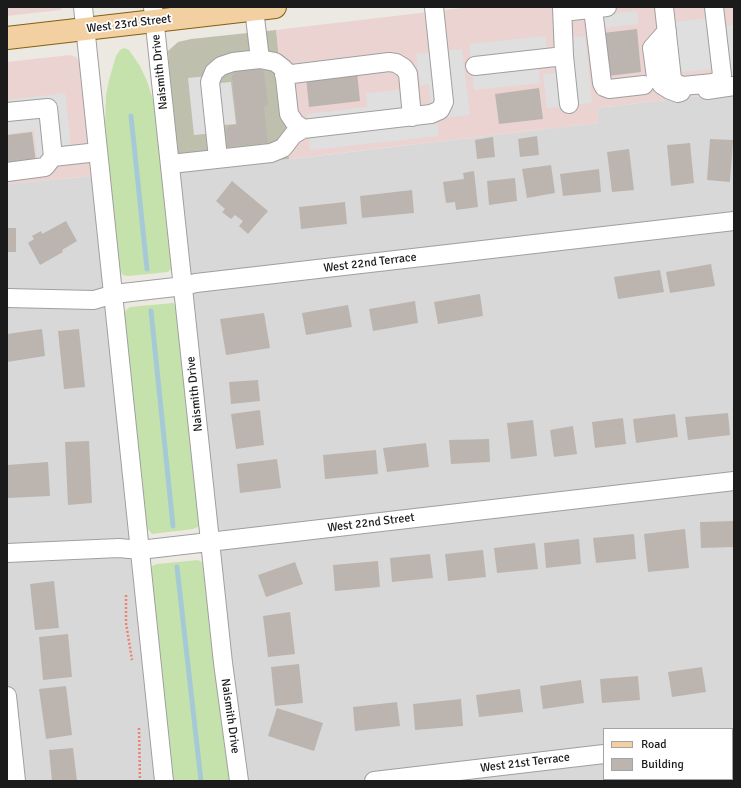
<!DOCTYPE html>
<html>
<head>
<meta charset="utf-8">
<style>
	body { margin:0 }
	#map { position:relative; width:741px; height:788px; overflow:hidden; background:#ece9e2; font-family:Signika,sans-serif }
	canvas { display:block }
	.frame { position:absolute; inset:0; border:8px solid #1b1b1b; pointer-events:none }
	.legend { position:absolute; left:603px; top:728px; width:130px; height:52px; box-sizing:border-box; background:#fff; border:1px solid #a4a4a4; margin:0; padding:5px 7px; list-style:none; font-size:12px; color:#1b1b1b }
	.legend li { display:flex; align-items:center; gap:8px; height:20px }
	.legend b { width:20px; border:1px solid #a4a4a4 }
</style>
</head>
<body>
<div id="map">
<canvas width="741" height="788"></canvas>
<div class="frame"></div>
<ul class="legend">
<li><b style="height:5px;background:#f2d0a1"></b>Road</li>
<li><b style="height:11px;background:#bcb5af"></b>Building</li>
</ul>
</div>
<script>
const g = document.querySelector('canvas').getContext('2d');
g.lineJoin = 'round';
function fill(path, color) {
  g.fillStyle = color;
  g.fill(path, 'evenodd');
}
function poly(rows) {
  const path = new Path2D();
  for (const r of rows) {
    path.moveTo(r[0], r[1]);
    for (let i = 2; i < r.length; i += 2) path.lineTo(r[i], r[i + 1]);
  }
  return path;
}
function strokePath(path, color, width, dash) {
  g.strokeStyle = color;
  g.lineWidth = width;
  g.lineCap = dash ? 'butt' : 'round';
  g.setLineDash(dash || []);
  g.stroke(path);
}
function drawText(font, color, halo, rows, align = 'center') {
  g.font = font + ' Signika,sans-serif';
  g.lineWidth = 3.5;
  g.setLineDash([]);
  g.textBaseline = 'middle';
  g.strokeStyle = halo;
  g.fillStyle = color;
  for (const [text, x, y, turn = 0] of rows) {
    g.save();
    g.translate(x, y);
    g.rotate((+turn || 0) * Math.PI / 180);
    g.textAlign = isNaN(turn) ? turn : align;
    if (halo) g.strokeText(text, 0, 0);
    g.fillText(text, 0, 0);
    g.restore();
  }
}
fill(poly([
	[734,92,734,781,247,781,236,698,180,172,598,123,597,108],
	[604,729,732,729,732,779,604,779],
	[93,176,156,781,7,781,7,184]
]), '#d9d8d8');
fill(poly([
	[7,7,64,7,60,10,7,16],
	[471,7,734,7,734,92,597,108,598,123,289,159,276,30],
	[70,55,76,57,81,64,93,176,7,184,7,62]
]), '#ebd3d2');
fill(poly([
	[276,30,289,159,180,172,170,76,168,51,178,42,191,39]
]), '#bfbfae');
fill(poly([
	[124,48,129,50,140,66,147,81,156,109,173,267,168,272,128,276,123,275,119,269,105,124,106,95,109,80,116,56,120,50],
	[173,303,177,307,200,522,198,527,193,529,152,534,146,527,124,314,126,310,130,307],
	[198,560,202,562,205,568,221,712,231,781,173,781,151,569,152,566,157,564]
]), '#c6e2ac');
fill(poly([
	[637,11,639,24,602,28,600,15],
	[723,16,725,26,734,25,734,76,714,78,713,69,681,72,675,22],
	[545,36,547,48,554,47,554,39,585,36,592,103,547,108,543,74,557,73,556,67,539,69,540,83,474,90,469,44],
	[462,49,470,115,437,119,439,136,310,150,307,114,367,107,366,93,400,90,402,107,431,104,429,85,420,85,416,54],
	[219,75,220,83,231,82,236,124,224,125,225,132,194,135,188,78],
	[65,93,72,154,37,158,34,130,7,134,7,100]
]), '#dfdfdf');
strokePath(poly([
	[131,116,147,269],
	[151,311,173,526],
	[177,567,201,781]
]), '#a6cad5', 5);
fill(poly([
	[637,29,641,72,608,76,603,33],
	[260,68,264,72,268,104,264,108,268,143,227,147,226,130,230,125,237,125,232,76,236,71],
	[357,72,360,101,309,107,306,77],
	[539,88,543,119,499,124,495,94],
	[32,132,36,163,7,166,7,135],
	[537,136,539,155,520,157,518,139],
	[493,137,495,157,477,159,475,140],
	[710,139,733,140,730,182,707,180],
	[690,143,694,183,671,186,667,145],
	[629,149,634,190,612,192,607,152],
	[551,165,555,193,527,198,522,169],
	[599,169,601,192,563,196,560,174],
	[474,171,478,207,456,210,455,202,446,203,443,182,464,179,463,173],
	[515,178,517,201,489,205,487,181],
	[232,181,268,211,248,234,239,226,243,221,235,215,231,219,222,212,225,209,216,201],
	[412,190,414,213,362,218,360,196],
	[345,202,347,224,301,229,299,207],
	[66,221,77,241,62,250,63,252,40,265,28,243,34,239,32,236,41,231,42,234],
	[7,228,16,228,16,252,7,252],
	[711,264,715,286,670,293,666,272],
	[660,270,664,292,618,299,614,277],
	[480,294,483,316,438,324,434,302],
	[415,301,418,323,373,331,369,309],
	[348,305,352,327,306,335,302,313],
	[264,313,270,348,226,355,220,319],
	[42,329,45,356,7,362,7,334],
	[79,329,85,387,64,389,58,331],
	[258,380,260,401,231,404,229,382],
	[260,410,264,445,236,449,231,414],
	[728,413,730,435,688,440,685,417],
	[675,414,678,437,636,443,633,419],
	[623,418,626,444,595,448,592,422],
	[533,420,537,456,511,459,507,423],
	[573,426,577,454,554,457,550,430],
	[489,439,490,462,451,464,449,440],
	[89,441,92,503,68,505,65,442],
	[426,443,429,467,387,472,383,448],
	[376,450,378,474,325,479,323,455],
	[277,459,281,488,240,493,237,464],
	[48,462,50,496,7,498,7,465],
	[734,521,734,547,701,548,700,522],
	[685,529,689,568,648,572,644,534],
	[634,534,636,559,596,563,593,538],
	[579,539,581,564,546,568,544,543],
	[535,543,538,569,497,573,494,548],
	[483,550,486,577,448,581,445,554],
	[430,554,433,578,392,582,390,558],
	[378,561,380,587,335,591,333,565],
	[295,562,303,584,266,597,258,575],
	[54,581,59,628,35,630,30,584],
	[290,612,295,654,268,657,263,616],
	[68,634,72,677,43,680,39,637],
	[299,664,303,703,275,706,271,667],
	[702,667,706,692,672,697,668,672],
	[638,676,640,700,602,703,600,679],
	[581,680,584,703,543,709,540,686],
	[66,686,72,735,46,739,39,689],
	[520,689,523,712,479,717,476,695],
	[461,699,463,726,415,730,413,704],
	[397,702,400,726,355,731,353,707],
	[277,708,323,723,314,751,268,736],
	[73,748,77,781,52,781,49,750],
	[732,778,734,778,734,781,722,781,722,779]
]), '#bcb5af');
const minor = poly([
	[83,7,164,781],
	[153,7,223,663,239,781],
	[562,7,564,56,569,104],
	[664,7,672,79,677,84,683,86,713,83,720,80,722,75,714,7],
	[254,9,260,59],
	[593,9,602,83,604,87,609,89,644,85],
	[563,12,607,7],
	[667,31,652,48,656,77,662,85,670,90,678,93,681,92],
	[475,66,564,56],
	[284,75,389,62,396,63,404,68,408,74,412,117],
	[707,90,734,86],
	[7,112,48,108,53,157,98,152],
	[218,158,210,82,214,72,221,66,233,62,260,59,275,62,284,69,289,114,295,123,303,129],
	[171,164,271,153,283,148,293,135,303,129,431,114,440,110,444,102,434,7],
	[7,172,45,167,53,157],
	[7,298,94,300,114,294,184,286,196,283,734,221],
	[7,553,119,548,140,550,734,481],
	[7,696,16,781],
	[732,739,734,739],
	[374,781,604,754]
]);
const major = poly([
	[7,38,275,7]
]);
strokePath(minor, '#9f9f9f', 20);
strokePath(major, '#845f0e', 24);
strokePath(poly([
	[126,595,126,623,132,660],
	[139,728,140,781]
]), '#eb8274', 2.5, [2, 2]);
strokePath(minor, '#fff', 18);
strokePath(major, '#f2d0a1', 22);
drawText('12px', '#1b1b1b', '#fff', [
	["West 23rd Street",129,24,-7],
	["Naismith Drive",160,72,-96],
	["West 22nd Terrace",370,263,-7],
	["Naismith Drive",195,394,-96],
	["West 22nd Street",371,523,-7],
	["Naismith Drive",230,716,82],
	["West 21st Terrace",525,763,-7]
]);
</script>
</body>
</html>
